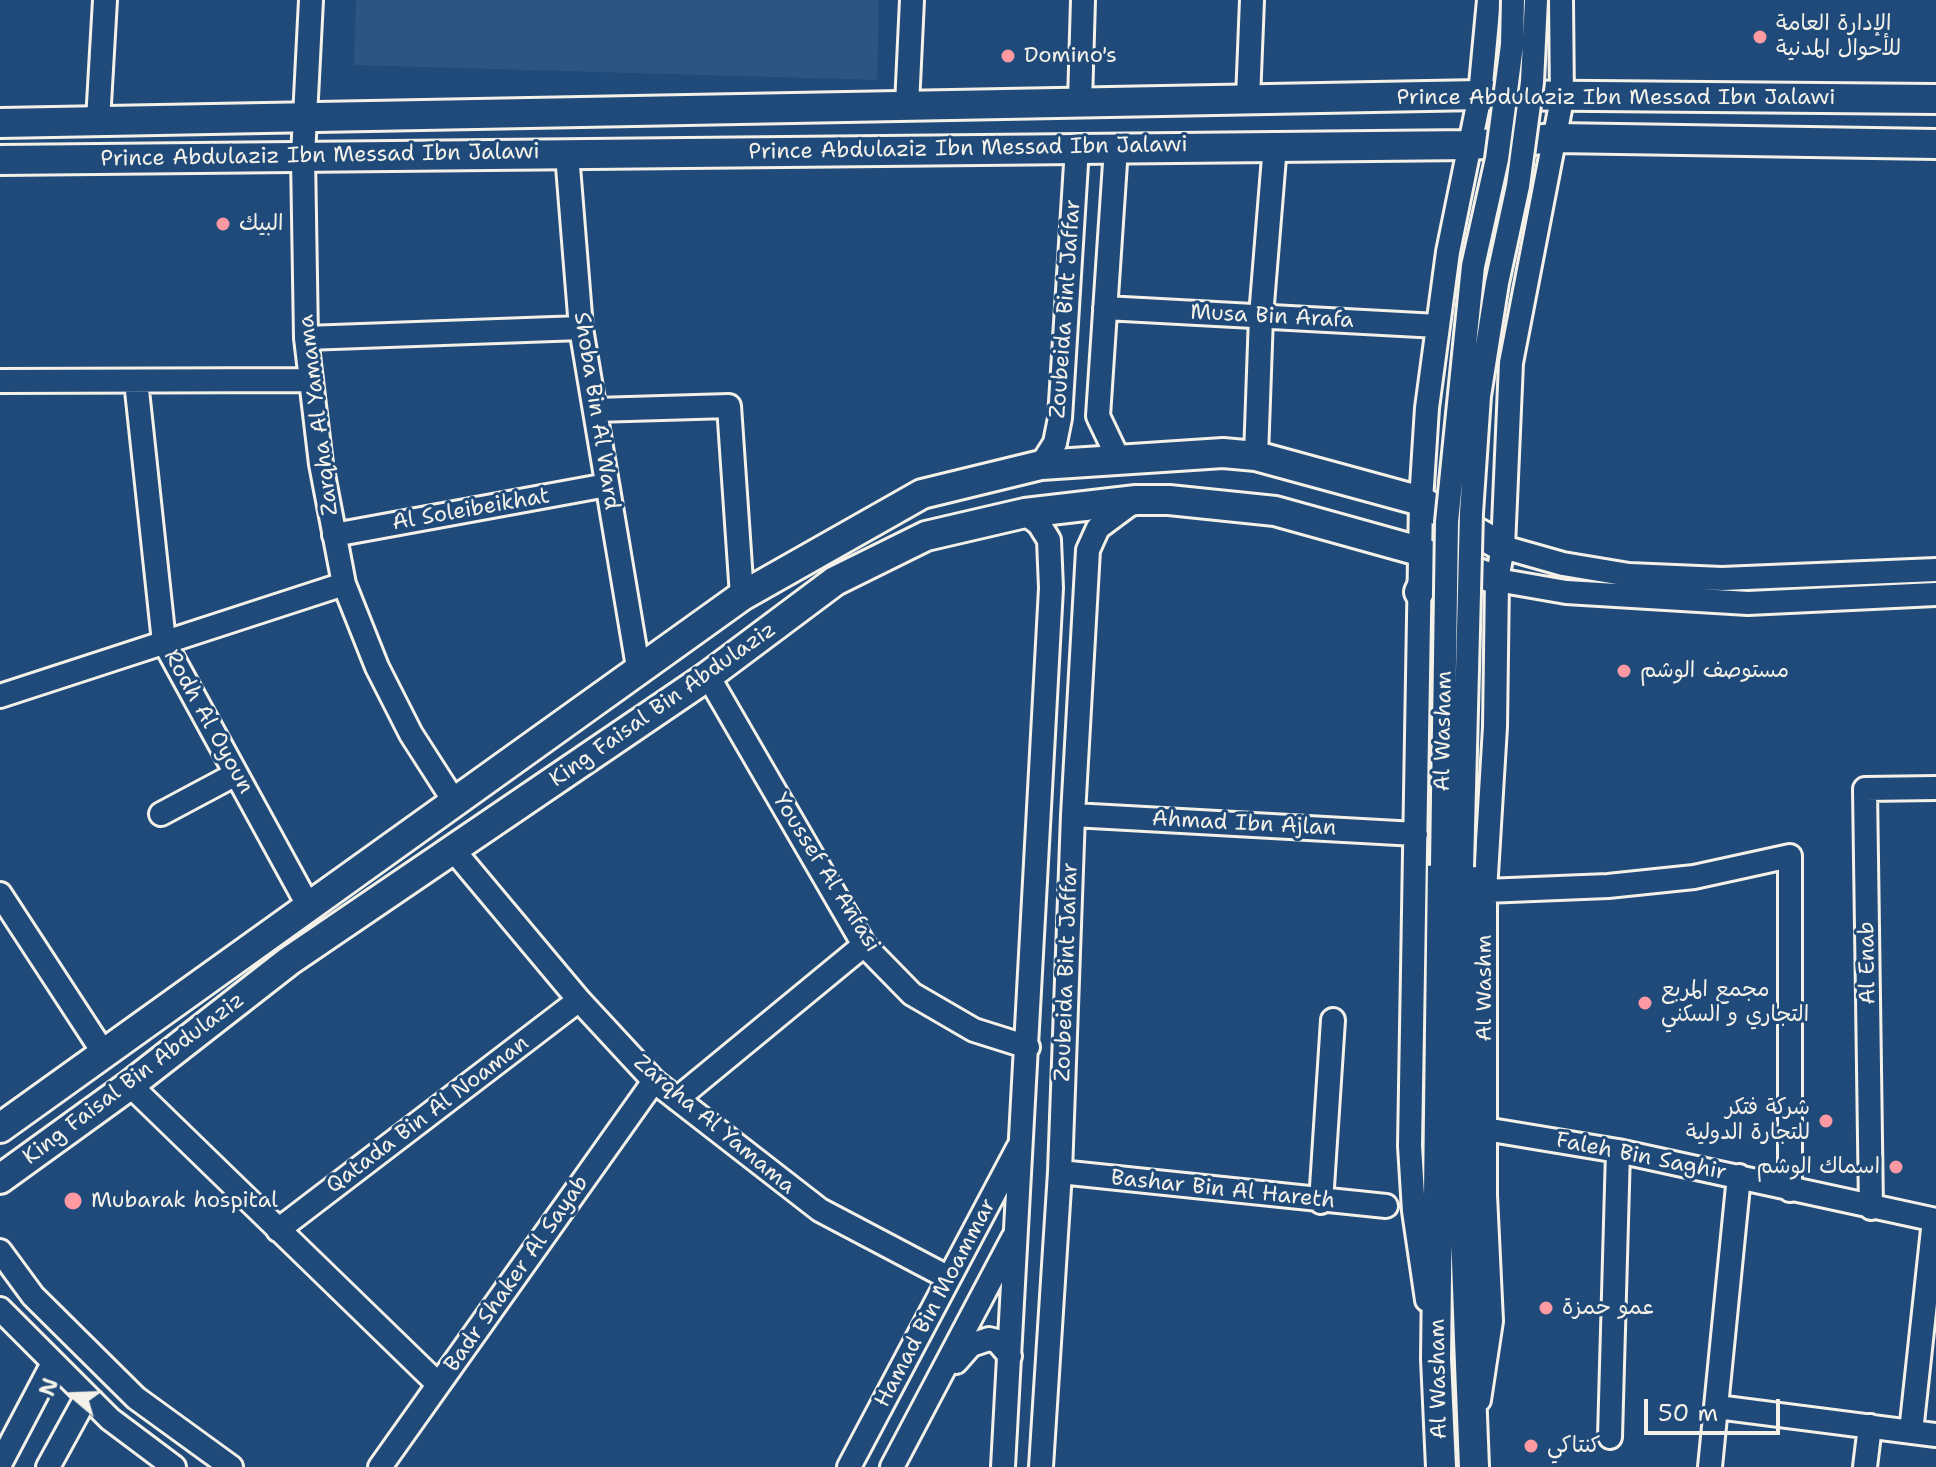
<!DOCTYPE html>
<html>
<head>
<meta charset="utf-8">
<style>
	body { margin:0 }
	#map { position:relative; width:1936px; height:1467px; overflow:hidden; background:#1f4a7a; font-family:"Shantell Sans",sans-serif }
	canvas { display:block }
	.north { position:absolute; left:32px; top:1355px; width:80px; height:80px; -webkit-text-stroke:6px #1f4a7a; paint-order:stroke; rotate:289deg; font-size:22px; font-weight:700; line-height:32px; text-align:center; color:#f4f1e8 }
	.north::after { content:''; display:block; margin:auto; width:28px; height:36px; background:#f4f1e8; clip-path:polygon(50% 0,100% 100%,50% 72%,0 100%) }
	.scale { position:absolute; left:1644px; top:1399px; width:136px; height:36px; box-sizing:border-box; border:4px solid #f4f1e8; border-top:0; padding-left:10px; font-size:24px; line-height:28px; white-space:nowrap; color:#f4f1e8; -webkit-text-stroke:6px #1f4a7a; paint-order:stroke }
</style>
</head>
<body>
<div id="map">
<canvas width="1936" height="1467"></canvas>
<div class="north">N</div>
<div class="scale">50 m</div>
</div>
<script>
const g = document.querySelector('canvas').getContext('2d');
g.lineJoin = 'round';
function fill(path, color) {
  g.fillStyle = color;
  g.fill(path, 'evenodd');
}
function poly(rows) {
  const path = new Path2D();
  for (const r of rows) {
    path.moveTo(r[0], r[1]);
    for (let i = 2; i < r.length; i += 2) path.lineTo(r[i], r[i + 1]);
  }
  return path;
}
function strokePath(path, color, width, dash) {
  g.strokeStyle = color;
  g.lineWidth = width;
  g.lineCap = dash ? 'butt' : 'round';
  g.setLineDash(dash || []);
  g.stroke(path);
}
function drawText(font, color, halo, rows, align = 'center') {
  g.font = font + ' "Shantell Sans","Playpen Sans Arabic",sans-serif';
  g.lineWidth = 6;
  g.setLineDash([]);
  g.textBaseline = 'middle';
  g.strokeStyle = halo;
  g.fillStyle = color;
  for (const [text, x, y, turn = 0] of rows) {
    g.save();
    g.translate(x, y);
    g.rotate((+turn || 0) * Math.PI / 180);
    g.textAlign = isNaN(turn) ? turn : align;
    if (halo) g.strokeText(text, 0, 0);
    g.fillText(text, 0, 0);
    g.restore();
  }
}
fill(poly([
	[356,0,879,0,877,80,354,65]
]), '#2d5581');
const minor = poly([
	[311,0,303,156,306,338,321,464,344,584,377,667,411,734,454,801],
	[1248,99,1252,0],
	[1080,102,1083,0],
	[907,105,912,0],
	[98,121,105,0],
	[1116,148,1098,416,1118,458],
	[567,154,581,328,638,667],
	[1105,308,1438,326],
	[306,338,581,328],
	[0,381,311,380],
	[136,381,164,642,309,907],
	[595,410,729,406,742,596],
	[1256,456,1261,316,1275,145],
	[1041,465,1055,443,1060,418,1077,148],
	[334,535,607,485],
	[1503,547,1563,564,1629,575,1722,579,1936,570],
	[1497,580,1566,592,1748,603,1936,594],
	[708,676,864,945,912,994,974,1030,1028,1047],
	[0,696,344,584],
	[161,814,236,774],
	[1073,815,1416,834],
	[455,852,579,1000,654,1081,820,1210,949,1278],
	[1485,891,1608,886,1694,877,1790,856,1790,1190],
	[0,894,105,1055],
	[130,1085,438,1384],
	[677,1099,864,945],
	[1485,1129,1618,1151,1936,1220],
	[1060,1172,1386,1206],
	[1321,1202,1333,1020],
	[1871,1208,1865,789,1936,788],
	[278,1230,579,1000],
	[0,1251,33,1296,136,1398,231,1467],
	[1427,1300,1414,1211,1410,1146,1421,501,1427,408,1448,252,1480,95,1489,0],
	[0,1309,110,1419,174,1467],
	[956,1362,971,1345,989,1339,997,1341,1010,1356],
	[1479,1400,1491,1321,1485,1195,1485,891,1495,727,1497,580,1503,547,1511,363,1562,99,1561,0],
	[1717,1407,1936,1435],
	[1911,1432,1934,1220],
	[1610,1437,1618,1151],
	[0,1464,53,1363],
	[48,1467,87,1396],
	[380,1467,654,1081],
	[849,1467,1018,1148],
	[892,1467,1013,1238],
	[1003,1467,1051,588,1049,540,1039,524,1025,513],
	[1041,1467,1060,1172,1073,815,1088,550,1098,528,1133,502],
	[1710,1467,1739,1176],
	[1865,1467,1870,1426]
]);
const major = poly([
	[0,123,1480,95,1936,99],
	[0,160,1471,145,1556,138,1936,144],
	[1419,592,1429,570,1451,550],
	[1462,867,1460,1107,1474,1467],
	[0,1128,742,596,922,494,1041,465,1223,453,1256,456,1421,501,1503,547],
	[0,1179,130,1085,289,961,708,676,835,581,926,536,1025,513,1136,500,1169,500,1275,511,1419,551,1497,580],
	[1441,1467,1436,1359,1442,866]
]);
strokePath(minor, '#f4f1e8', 28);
strokePath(major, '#f4f1e8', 34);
strokePath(minor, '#1f4a7a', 22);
strokePath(major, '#1f4a7a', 28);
const minorBridge = poly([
	[1442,866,1447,522,1473,266,1497,159,1512,45,1513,0],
	[1462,867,1471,513,1479,396,1497,283,1518,186,1532,82,1536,0]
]);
strokePath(minorBridge, '#f4f1e8', 28, []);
strokePath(minorBridge, '#1f4a7a', 22);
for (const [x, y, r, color] of [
	[1760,37,8,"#ff9aa2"],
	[1008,56,8,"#ff9aa2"],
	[223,224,8,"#ff9aa2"],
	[1624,671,8,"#ff9aa2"],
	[1645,1003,8,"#ff9aa2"],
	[1826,1121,8,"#ff9aa2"],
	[1896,1167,8,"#ff9aa2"],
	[73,1201,10,"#ff9aa2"],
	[1546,1308,8,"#ff9aa2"],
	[1531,1446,8,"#ff9aa2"]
]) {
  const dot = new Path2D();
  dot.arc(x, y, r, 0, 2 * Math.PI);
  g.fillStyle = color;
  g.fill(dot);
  strokePath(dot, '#1f4a7a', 3);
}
drawText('22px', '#f4f1e8', '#1f4a7a', [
	["الإدارة العامة",1776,24],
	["للأحوال المدنية",1776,49],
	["Domino's",1024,56],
	["البيك",239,224],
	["مستوصف الوشم",1640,671],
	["مجمع المربع",1661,990],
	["التجاري و السكني",1661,1015],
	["شركة فتكر",1810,1108,"right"],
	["للتجارة الدولية",1810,1133,"right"],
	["اسماك الوشم",1880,1167,"right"],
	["Mubarak hospital",91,1201],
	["عمو حمزة",1562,1308],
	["كنتاكي",1547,1446]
], 'left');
drawText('22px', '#f4f1e8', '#1f4a7a', [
	["Prince Abdulaziz Ibn Messad Ibn Jalawi",1616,98],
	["Prince Abdulaziz Ibn Messad Ibn Jalawi",968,149,-1],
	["Prince Abdulaziz Ibn Messad Ibn Jalawi",320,156,-1],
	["Zoubeida Bint Jaffar",1066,309,-86],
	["Musa Bin Arafa",1272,317,3],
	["Shoba Bin Al Ward",596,411,81],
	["Zarqha Al Yamama",319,415,-97],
	["Al Soleibeikhat",471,510,-10],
	["King Faisal Bin Abdulaziz",663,705,-35],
	["Rodh Al Oyoun",208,722,61],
	["Al Washam",1444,731,-89],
	["Ahmad Ibn Ajlan",1244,824,3],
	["Youssef Al Anfasi",826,873,58],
	["Al Enab",1868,963,-91],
	["Zoubeida Bint Jaffar",1067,972,-88],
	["Al Washm",1485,988,-90],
	["King Faisal Bin Abdulaziz",134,1079,-37],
	["Qatada Bin Al Noaman",428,1115,-37],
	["Zarqha Al Yamama",714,1125,40],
	["Faleh Bin Saghir",1641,1157,11],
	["Bashar Bin Al Hareth",1223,1190,6],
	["Badr Shaker Al Sayab",517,1274,-55],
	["Hamad Bin Moammar",936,1303,-62],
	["Al Washam",1439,1379,-91]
]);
</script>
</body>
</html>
